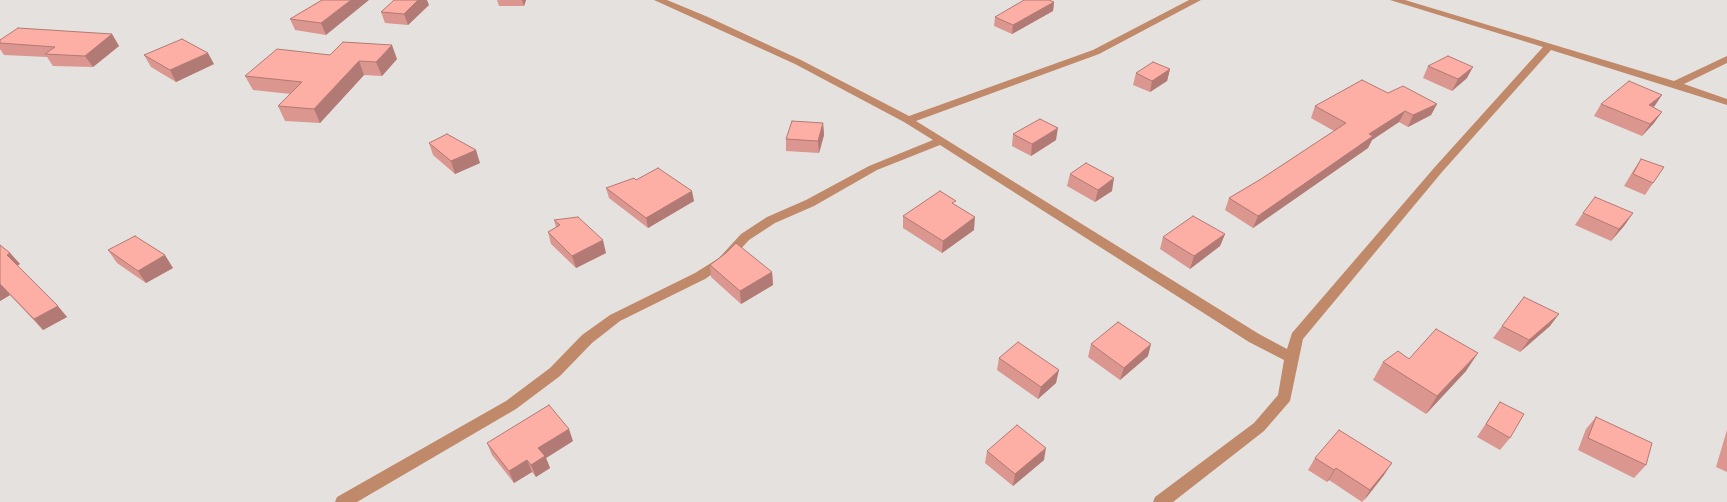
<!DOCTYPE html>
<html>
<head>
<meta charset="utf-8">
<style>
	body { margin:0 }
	canvas { display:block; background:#e5e1de }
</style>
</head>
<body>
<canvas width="1727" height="502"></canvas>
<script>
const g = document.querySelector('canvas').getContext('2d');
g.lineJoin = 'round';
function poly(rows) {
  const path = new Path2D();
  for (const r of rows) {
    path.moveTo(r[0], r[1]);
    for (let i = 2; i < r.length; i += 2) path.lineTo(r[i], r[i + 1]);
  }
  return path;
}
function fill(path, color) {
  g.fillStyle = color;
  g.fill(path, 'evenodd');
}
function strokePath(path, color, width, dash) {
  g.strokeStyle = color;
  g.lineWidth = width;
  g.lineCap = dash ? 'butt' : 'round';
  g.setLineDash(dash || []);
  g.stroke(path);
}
fill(poly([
	[654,0,667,0,708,17,801,60,909,116,1093,50,1189,0,1201,0,1099,54,916,121,1259,334,1287,349,1292,333,1434,168,1543,47,1390,0,1405,0,1674,81,1727,56,1727,63,1684,84,1727,99,1727,105,1551,50,1442,172,1303,339,1290,401,1264,431,1173,502,1153,502,1155,497,1254,423,1278,395,1284,360,1249,342,940,145,877,170,814,206,775,223,749,240,727,264,705,279,620,321,592,343,560,376,516,409,357,502,335,502,337,497,506,401,550,368,582,335,610,315,695,273,719,258,741,234,767,217,806,200,869,166,933,140,904,122,795,64,654,0]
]), '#c08a6a');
fill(poly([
	[322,0,326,35,295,30,290,19],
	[497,0,526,0,524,6,499,6],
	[1054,2,1053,11,1012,34,994,26,995,17],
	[429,5,408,25,385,23,381,12],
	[112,34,119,46,93,67,53,66,47,57,4,55,0,49,0,40],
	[144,55,214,64,176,82,151,67],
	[330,55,397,59,382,76,364,75,320,123,285,121,278,106,291,94,253,90,245,76],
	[1428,66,1467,78,1452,91,1423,78],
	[1170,69,1167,81,1150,92,1133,85,1136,73],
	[1388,93,1437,104,1431,115,1408,127,1399,122,1372,140,1368,148,1253,228,1225,210,1229,198,1261,179,1334,131,1311,118,1315,106],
	[1601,104,1653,107,1654,123,1642,136,1594,116],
	[823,123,824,135,819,153,786,151,786,139],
	[1013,134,1056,140,1031,156,1012,146],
	[429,143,480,163,455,174,433,155],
	[1641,159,1653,183,1645,195,1624,186,1633,171],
	[1070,174,1112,191,1095,202,1067,186],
	[636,180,694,201,648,228,609,198,606,188],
	[956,206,974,230,942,253,903,228,903,216],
	[1583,213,1633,213,1624,226,1611,241,1575,225],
	[554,220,606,253,576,268,551,244,548,232,556,227],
	[1225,234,1220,246,1190,269,1160,249,1163,237],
	[0,245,10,253,20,264,17,266,67,317,43,330,10,295,0,301],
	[108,250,173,268,146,283,117,263],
	[710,265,772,272,773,285,741,304,711,277],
	[1502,326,1550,326,1520,352,1493,338],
	[1091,344,1148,356,1120,380,1088,357],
	[999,358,1056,383,1038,399,997,370],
	[1409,359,1466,371,1426,414,1373,380,1383,362],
	[1500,402,1510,438,1500,450,1477,437],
	[1596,417,1646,465,1634,478,1578,450,1586,429],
	[1727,430,1727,472,1716,467],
	[573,441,546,458,550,468,536,477,532,472,514,483,492,455,487,443],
	[987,451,1044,460,1013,486,985,463],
	[1315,458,1384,475,1362,502,1329,480,1327,482,1308,470]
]), '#da968f');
fill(poly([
	[351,0,369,0,326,35,321,23],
	[418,0,427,0,429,5,408,25,404,14],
	[522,0,526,0,524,6],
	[1054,2,1053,11,1012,34,1013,25],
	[112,34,119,46,93,67,85,56],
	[392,45,397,59,382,76,376,62],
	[208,53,214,64,176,82,170,70],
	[359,61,364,75,320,123,314,109],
	[1473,67,1467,78,1452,91,1458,79],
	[1170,69,1167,81,1150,92,1152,81],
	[1662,95,1654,107,1649,105],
	[1437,104,1431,115,1408,127,1413,115],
	[1405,111,1399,122,1372,140,1368,148,1253,228,1258,216,1369,134],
	[1662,112,1654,123,1642,136,1650,124],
	[823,123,824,135,819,153,818,141],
	[1058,128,1056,140,1031,156,1032,144],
	[476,150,480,163,455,174,451,161],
	[1114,178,1112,191,1095,202,1098,190],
	[692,191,694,201,648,228,646,218],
	[1633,213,1624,226,1611,241,1619,229],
	[975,217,974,230,942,253,943,241],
	[1225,234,1220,246,1190,269,1194,256],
	[603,240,606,253,576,268,572,256],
	[10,253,20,264,16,266,7,255],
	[165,255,173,268,146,283,138,271],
	[772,272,773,285,741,304,740,291],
	[0,284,10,295,0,301],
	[58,306,67,317,43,330,34,319],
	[1559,314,1550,326,1520,352,1529,340],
	[1151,344,1148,356,1120,380,1124,368],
	[1478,353,1466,371,1426,414,1437,396],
	[1059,370,1056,383,1038,399,1041,387],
	[569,429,573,441,546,458,550,468,536,477,531,465,538,448],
	[1046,448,1044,460,1013,486,1015,474],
	[527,460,532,472,514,483,509,471],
	[1392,463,1384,475,1363,502,1370,490],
	[1336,468,1329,480,1327,482,1334,470]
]), '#b17a74');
const building = poly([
	[322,0,351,0,321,23,290,19,322,0],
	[394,0,418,0,404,14,381,12,394,0],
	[1024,0,1049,0,1054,2,1013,25,995,17,1024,0],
	[18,28,112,34,85,56,45,54,55,47,0,43,0,40,18,28],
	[182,39,208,53,170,70,144,55,182,39],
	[343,42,392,45,376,62,359,61,314,109,278,106,302,82,245,76,277,49,330,55,343,42],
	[1448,56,1473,67,1458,79,1428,66,1448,56],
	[1153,62,1170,69,1152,81,1136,73,1153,62],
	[1362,80,1388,93,1403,86,1437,104,1413,115,1405,111,1369,134,1373,136,1258,216,1229,198,1261,179,1346,123,1315,106,1362,80],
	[1629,81,1662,95,1649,105,1662,112,1650,124,1601,104,1629,81],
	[1040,119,1058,128,1032,144,1013,134,1040,119],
	[792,121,823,123,818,141,786,139,792,121],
	[447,134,476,150,451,161,429,143,447,134],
	[1641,159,1664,167,1653,183,1633,174,1641,159],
	[1086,163,1114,178,1098,190,1070,174,1086,163],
	[658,168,692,191,646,218,606,188,634,178,636,180,658,168],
	[940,191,956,201,952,203,975,217,943,241,903,216,940,191],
	[1595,197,1633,213,1619,229,1583,213,1595,197],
	[1193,216,1225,234,1194,256,1163,237,1193,216],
	[578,217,603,240,572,256,548,232,560,225,554,220,578,217],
	[135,236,165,255,138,271,108,250,135,236],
	[736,243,772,272,740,291,710,265,726,253,736,243],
	[0,245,10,253,7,255,58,306,34,319,0,284,0,245],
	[1524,297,1559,314,1529,340,1502,326,1524,297],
	[1118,322,1151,344,1124,368,1091,344,1118,322],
	[1436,329,1478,353,1437,396,1383,362,1398,351,1409,359,1436,329],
	[1018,342,1059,370,1041,387,999,358,1018,342],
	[1500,402,1524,414,1510,438,1486,424,1500,402],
	[549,405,569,429,538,448,545,456,531,465,527,460,509,471,487,443,549,405],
	[1596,417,1652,443,1646,465,1588,438,1596,417],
	[1017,425,1046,448,1015,474,987,451,1017,425],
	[1339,430,1392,463,1370,490,1336,468,1334,470,1315,458,1339,430]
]);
fill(building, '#fdafa6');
strokePath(building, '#b17a74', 1);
</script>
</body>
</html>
